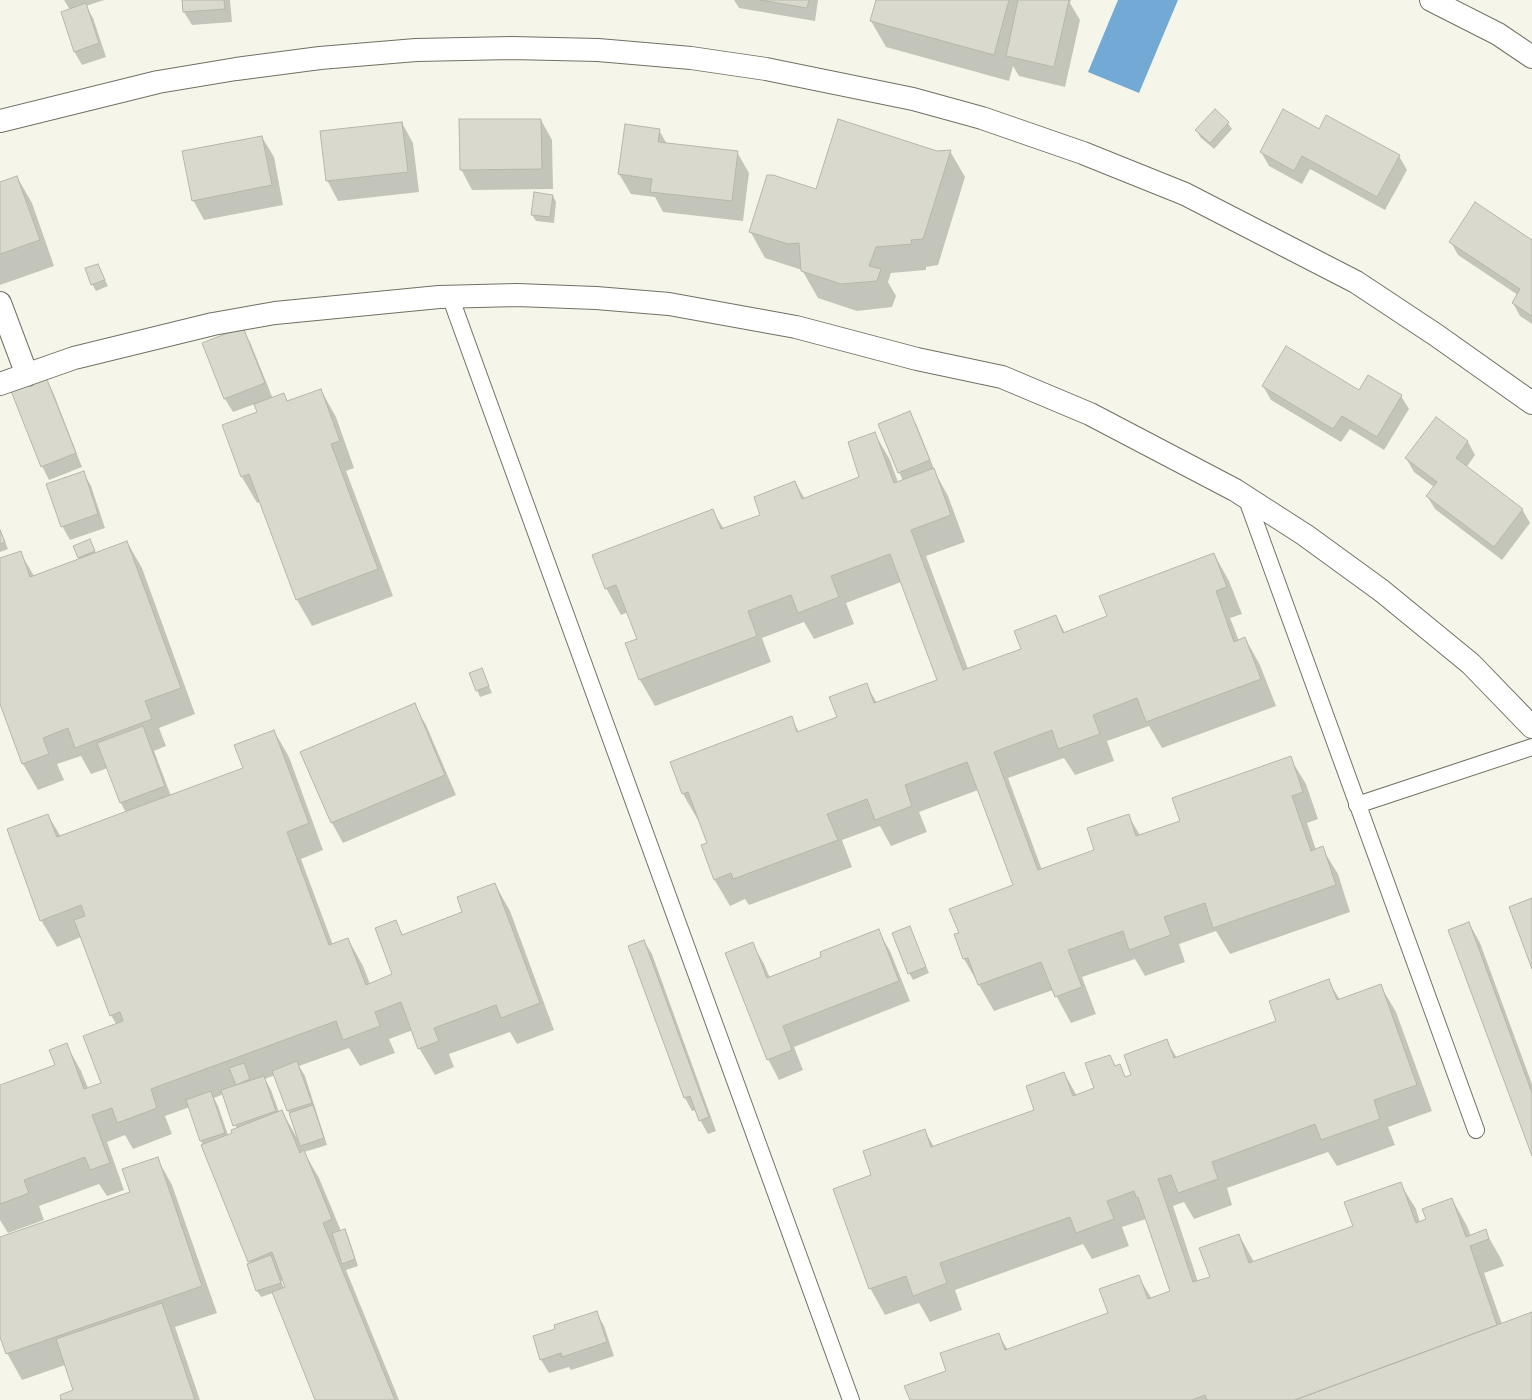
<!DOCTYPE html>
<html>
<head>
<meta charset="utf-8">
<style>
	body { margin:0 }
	canvas { display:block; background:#f5f6e9 }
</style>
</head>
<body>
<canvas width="1532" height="1400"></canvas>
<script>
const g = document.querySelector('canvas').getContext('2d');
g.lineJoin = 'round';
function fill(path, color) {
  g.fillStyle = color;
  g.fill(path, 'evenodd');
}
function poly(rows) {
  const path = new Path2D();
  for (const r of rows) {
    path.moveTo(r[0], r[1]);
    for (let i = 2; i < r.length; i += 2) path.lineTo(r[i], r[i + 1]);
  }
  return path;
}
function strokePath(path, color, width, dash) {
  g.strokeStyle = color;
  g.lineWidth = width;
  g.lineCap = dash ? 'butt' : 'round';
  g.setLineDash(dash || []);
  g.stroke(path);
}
fill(poly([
	[1118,0,1178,0,1139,93,1088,72]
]), '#73aad5');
fill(poly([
	[64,0,104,0,86,6,93,18,106,57,82,65,74,51,70,10],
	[183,0,230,0,232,22,192,25,184,12],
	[734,0,818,0,815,21,739,8],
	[875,0,1071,0,1070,3,1080,20,1065,87,1019,76,1013,66,1009,81,886,47,871,21,876,2],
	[1215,110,1228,123,1232,129,1214,149,1200,137,1197,130],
	[541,120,552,140,553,189,472,190,461,169],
	[402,123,413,143,419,192,338,201,327,180],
	[659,130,667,144,737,152,749,173,743,221,663,212,655,197,631,194,619,174],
	[1319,130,1399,156,1407,170,1385,210,1310,169,1302,184,1269,166,1261,152],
	[262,137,274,157,283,205,204,220,193,200],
	[950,151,965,177,938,265,926,267,926,270,891,273,888,282,896,296,892,307,857,311,818,298,802,270,765,258,750,231,817,190,937,152],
	[17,177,32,203,54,266,0,285,0,183],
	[553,196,556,202,554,223,536,221,532,215],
	[1532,241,1532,324,1520,316,1513,303,1518,295,1458,255,1451,242],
	[98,265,108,286,96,291,92,284],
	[242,328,250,342,273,399,284,395,288,402,321,390,336,417,354,468,346,471,393,596,312,626,297,600,261,502,257,503,242,477,223,426,258,413,255,404,233,412,225,399,203,344],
	[46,379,53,392,82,467,49,480,42,466],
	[1263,386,1359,392,1401,396,1409,409,1384,450,1350,429,1341,442,1271,400],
	[909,412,917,426,936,474,948,496,965,542,926,556,968,669,1022,649,1056,616,1065,633,1108,617,1214,554,1229,581,1242,614,1230,618,1239,641,1245,638,1260,665,1276,706,1162,748,1149,726,1107,741,1114,761,1075,775,1064,758,1008,778,1042,870,1096,851,1128,815,1140,835,1182,821,1290,758,1306,784,1318,819,1307,823,1316,850,1322,848,1338,874,1350,912,1230,954,1216,931,1179,944,1185,962,1145,976,1135,959,1082,977,1096,1014,1071,1023,1053,990,994,1011,964,959,955,935,960,933,1014,886,978,790,919,812,927,832,891,846,880,826,842,840,852,867,749,905,745,899,730,906,714,879,709,843,700,819,698,820,683,794,791,718,799,732,838,717,866,684,877,703,938,680,901,582,846,603,854,624,814,639,804,622,762,638,771,662,655,706,640,680,626,644,638,639,628,612,621,615,606,588,712,510,724,529,762,515,795,482,805,499,861,478,875,434,890,460,898,482,903,481,879,425],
	[1436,418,1468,442,1475,455,1466,468,1522,509,1530,523,1502,560,1435,509,1427,496,1434,487,1414,472,1406,458],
	[83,472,91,486,105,528,70,540,62,526],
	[0,529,8,549,0,552],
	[127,542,142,568,195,714,159,728,166,746,154,751,171,796,244,769,274,731,289,757,323,850,301,859,333,945,348,939,363,966,370,984,393,975,395,921,403,935,464,913,495,884,510,911,554,1030,517,1044,510,1032,449,1054,454,1067,435,1075,419,1048,413,1030,389,1039,395,1053,360,1066,349,1048,299,1066,305,1076,327,1145,304,1152,319,1178,341,1231,345,1230,348,1236,358,1266,346,1270,399,1400,317,1400,273,1293,261,1297,257,1291,248,1264,251,1264,201,1141,190,1107,165,1116,172,1134,133,1149,125,1135,107,1142,124,1190,107,1196,99,1184,39,1206,44,1220,8,1233,0,1220,0,1086,56,1066,66,1044,81,1071,88,1088,102,1083,116,1024,111,1015,81,937,57,947,41,920,48,815,61,837,126,813,121,803,108,768,91,774,81,756,57,764,64,780,38,790,23,764,0,701,0,559,20,552,34,576,80,559,74,547,93,547,96,553],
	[275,1075,288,1111,292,1117,297,1138,282,1111,279,1112,271,1090,265,1079],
	[224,1094,237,1129,233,1133,228,1135,218,1106,214,1098],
	[284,1280,287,1287,284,1288,281,1281],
	[482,669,492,693,480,697,477,690],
	[414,705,426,725,456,795,343,843,332,823,302,752],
	[1469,923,1480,943,1532,1084,1532,1153],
	[909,927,929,973,913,980,909,973],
	[878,931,890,951,910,1001,794,1047,803,1070,779,1080,768,1059,752,943,764,964,770,978,823,957],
	[644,941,652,954,716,1131,708,1134,700,1120,696,1110,692,1111,685,1098],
	[1328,980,1340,1000,1380,985,1396,1012,1432,1111,1388,1127,1395,1145,1337,1166,1328,1152,1227,1188,1232,1205,1194,1219,1184,1202,1173,1206,1198,1282,1211,1278,1239,1235,1254,1262,1354,1226,1400,1183,1416,1209,1420,1223,1427,1220,1452,1199,1467,1226,1471,1236,1485,1231,1500,1257,1504,1266,1484,1273,1502,1324,1532,1313,1532,1400,911,1400,998,1334,1008,1350,1110,1314,1138,1276,1152,1299,1171,1292,1146,1219,1122,1227,1129,1246,1092,1259,1083,1244,955,1290,962,1310,930,1322,919,1303,885,1315,870,1288,872,1175,925,1131,934,1147,1036,1110,1064,1073,1077,1096,1095,1089,1110,1056,1116,1067,1119,1066,1126,1078,1132,1075,1166,1040,1177,1058,1278,1021],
	[157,1158,172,1185,217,1313,175,1327,200,1400,62,1400,74,1391,65,1365,22,1380,7,1353,0,1334,0,1238,131,1193],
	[596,1312,604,1326,614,1356,571,1370,569,1367,549,1373,541,1360,556,1329]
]), '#0003');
const building = poly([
	[182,0,224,0,225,9,183,12,182,0],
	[760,0,809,0,807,8,760,0],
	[876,0,1009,0,994,55,870,21,876,0],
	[1018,0,1069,0,1054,67,1006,56,1018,0],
	[86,3,99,43,74,52,61,12,86,3],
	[1215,109,1229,122,1210,143,1195,130,1215,109],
	[1283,109,1319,129,1326,115,1400,155,1377,197,1302,156,1294,171,1260,152,1283,109],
	[459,119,541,119,542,169,460,170,459,119],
	[838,119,937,151,951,150,923,239,911,240,912,244,876,247,869,266,881,269,877,281,841,284,801,271,799,243,788,244,749,232,767,175,773,175,816,189,838,119],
	[402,122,408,172,326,181,320,131,402,122],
	[625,124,660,129,658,142,738,151,732,201,650,192,652,179,618,174,625,124],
	[262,136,272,185,192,201,182,151,262,136],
	[17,176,40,240,0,254,0,182,17,176],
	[534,192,553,195,550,217,531,215,534,192],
	[1475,202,1532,240,1532,316,1512,303,1520,289,1449,242,1475,202],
	[98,264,105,280,91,285,85,268,98,264],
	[243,327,265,383,224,399,202,343,243,327],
	[1286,346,1359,390,1368,375,1402,395,1377,437,1342,416,1333,429,1262,386,1286,346],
	[46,377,76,453,41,467,11,391,46,377],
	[321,389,340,441,331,444,378,569,296,600,249,474,241,477,222,425,257,412,254,404,284,393,287,401,321,389],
	[910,411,930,460,898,473,878,424,910,411],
	[1436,417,1468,441,1456,458,1523,509,1494,547,1426,496,1437,482,1405,458,1436,417],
	[875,432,894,483,934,468,951,515,911,530,963,670,1021,649,1014,631,1056,615,1063,633,1107,616,1099,596,1214,553,1227,587,1216,591,1234,642,1245,637,1261,679,1146,722,1137,698,1093,715,1100,734,1058,749,1052,730,994,752,1038,870,1094,850,1087,828,1129,814,1136,836,1180,821,1172,798,1291,756,1303,792,1292,796,1311,851,1323,846,1336,885,1213,928,1205,903,1164,917,1171,935,1129,950,1123,931,1068,950,1082,987,1055,997,1041,962,978,985,968,958,963,959,954,934,959,933,949,909,1013,885,967,762,905,785,912,806,875,820,867,799,827,814,838,840,733,879,731,873,714,880,701,845,707,843,688,792,682,794,670,762,792,716,797,732,837,717,829,697,867,683,874,703,937,680,890,554,831,576,839,597,798,613,791,595,748,611,757,636,639,680,625,643,637,639,616,585,605,589,592,555,713,509,721,529,760,515,754,497,795,481,802,499,859,477,848,442,875,432],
	[84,471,98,514,61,527,46,484,84,471],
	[0,530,5,542,0,544,0,530],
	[90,539,95,551,78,558,73,546,90,539],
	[127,541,181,688,145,701,152,719,75,748,68,728,43,738,49,754,22,764,0,704,0,558,21,551,30,577,127,541],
	[482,668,489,686,476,691,469,673,482,668],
	[415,703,445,775,331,823,300,752,415,703],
	[143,726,165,786,120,803,97,743,143,726],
	[274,730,309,823,287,832,329,945,348,938,366,985,392,974,375,928,396,920,402,935,462,912,457,897,495,883,540,1003,501,1018,496,1005,434,1028,439,1041,418,1049,401,1002,375,1012,380,1026,343,1040,336,1021,151,1089,157,1108,117,1123,112,1108,92,1115,110,1163,90,1170,85,1157,24,1180,29,1193,0,1204,0,1085,55,1065,49,1050,67,1043,84,1089,101,1083,83,1036,123,1021,120,1012,110,1016,74,920,85,916,81,905,40,921,7,829,48,814,57,837,243,768,234,745,274,730],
	[1532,898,1532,969,1509,907,1532,898],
	[1469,922,1532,1093,1532,1156,1448,930,1469,922],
	[910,926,926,967,908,974,892,933,910,926],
	[879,929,899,981,783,1026,792,1050,767,1060,725,953,753,942,767,978,821,957,820,952,879,929],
	[644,940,709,1117,699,1121,690,1096,684,1098,628,946,644,940],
	[1329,979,1337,1000,1381,984,1417,1085,1374,1100,1380,1119,1321,1140,1315,1124,1212,1162,1218,1179,1178,1193,1171,1175,1158,1179,1193,1282,1210,1277,1199,1248,1239,1234,1249,1263,1353,1226,1344,1202,1401,1182,1416,1223,1426,1219,1422,1209,1452,1198,1466,1237,1486,1229,1489,1239,1470,1246,1497,1325,1295,1400,1207,1400,1205,1395,1192,1400,910,1400,904,1386,946,1371,940,1353,999,1333,1005,1350,1108,1313,1099,1289,1139,1275,1148,1299,1170,1291,1138,1197,1136,1197,1134,1191,1107,1201,1114,1219,1076,1233,1070,1217,940,1263,947,1283,913,1296,906,1276,869,1289,833,1189,871,1175,863,1151,925,1129,931,1147,1034,1110,1026,1086,1064,1072,1073,1096,1094,1088,1085,1063,1110,1055,1115,1066,1120,1064,1125,1077,1131,1075,1124,1055,1167,1039,1174,1058,1276,1021,1269,1001,1329,979],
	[297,1061,312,1103,287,1111,272,1071,297,1061],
	[244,1063,250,1079,236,1085,229,1068,244,1063],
	[264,1076,276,1111,233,1126,221,1090,264,1076],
	[211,1091,225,1133,200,1141,186,1100,211,1091],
	[313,1105,324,1138,300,1146,289,1113,313,1105],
	[282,1110,300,1153,304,1150,332,1219,323,1223,395,1400,315,1400,272,1292,285,1287,272,1252,248,1262,201,1145,232,1133,231,1130,282,1110],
	[158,1157,202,1286,6,1354,0,1337,0,1237,130,1192,122,1169,158,1157],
	[345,1229,355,1259,342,1264,332,1233,345,1229],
	[271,1255,281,1283,256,1291,247,1264,271,1255],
	[162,1303,195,1400,61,1400,60,1395,73,1390,56,1339,162,1303],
	[597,1311,607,1342,562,1357,561,1353,540,1360,533,1336,555,1329,554,1325,597,1311],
	[1532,1312,1532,1400,1295,1400,1497,1325,1532,1312]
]);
fill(building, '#d9dacd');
strokePath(building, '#b6b7aa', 1);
const service = poly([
	[450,296,851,1400],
	[1246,497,1476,1130],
	[1357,805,1532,747]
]);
const minor = poly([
	[1431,0,1498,34,1532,57],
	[0,121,158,82,236,69,320,58,416,50,512,48,598,50,691,58,766,69,913,99,982,118,1083,153,1185,194,1356,282,1436,335,1532,403],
	[0,303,27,375],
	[0,384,74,358,213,324,275,313,439,297,517,295,596,298,669,304,796,327,917,359,1002,377,1090,414,1235,490,1305,535,1382,591,1471,664,1532,727]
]);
strokePath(service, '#707065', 18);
strokePath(minor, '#707065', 24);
strokePath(service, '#fff', 16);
strokePath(minor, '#fff', 22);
</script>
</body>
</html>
